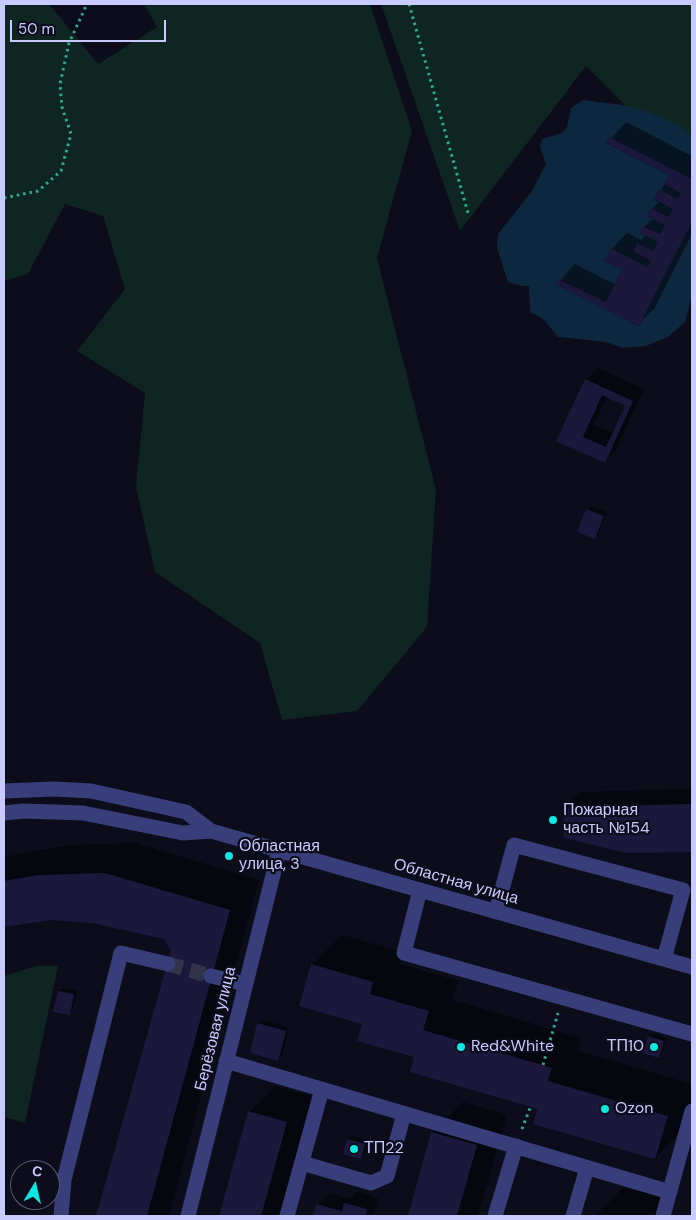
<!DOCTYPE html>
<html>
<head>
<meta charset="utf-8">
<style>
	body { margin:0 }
	#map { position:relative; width:696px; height:1220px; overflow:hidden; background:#0c0c1b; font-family:"DM Sans",sans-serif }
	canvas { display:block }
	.frame { position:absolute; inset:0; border:5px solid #c8c9fd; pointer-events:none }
	.north { position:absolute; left:10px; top:1160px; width:50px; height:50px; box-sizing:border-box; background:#0c0c1b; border:1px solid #575875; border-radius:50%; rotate:9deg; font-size:14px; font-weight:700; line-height:20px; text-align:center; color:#c8c9fd }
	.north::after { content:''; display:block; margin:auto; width:18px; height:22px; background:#08e9e2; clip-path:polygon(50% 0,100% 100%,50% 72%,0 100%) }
	.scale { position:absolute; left:10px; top:20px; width:156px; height:22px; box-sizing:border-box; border:2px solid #c8c9fd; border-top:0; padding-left:6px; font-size:15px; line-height:18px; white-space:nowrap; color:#c8c9fd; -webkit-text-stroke:4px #0c0c1b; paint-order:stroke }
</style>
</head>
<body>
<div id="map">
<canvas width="696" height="1220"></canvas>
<div class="frame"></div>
<div class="north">С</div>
<div class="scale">50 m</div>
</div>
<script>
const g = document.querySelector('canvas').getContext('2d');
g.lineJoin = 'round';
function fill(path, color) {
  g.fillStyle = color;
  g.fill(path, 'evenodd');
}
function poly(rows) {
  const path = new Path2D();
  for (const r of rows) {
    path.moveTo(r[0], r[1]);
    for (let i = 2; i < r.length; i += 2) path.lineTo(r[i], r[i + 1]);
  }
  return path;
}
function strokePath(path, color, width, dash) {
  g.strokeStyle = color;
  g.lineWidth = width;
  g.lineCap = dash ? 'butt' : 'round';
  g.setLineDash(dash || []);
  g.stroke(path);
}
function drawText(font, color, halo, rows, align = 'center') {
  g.font = font + ' "DM Sans",sans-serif';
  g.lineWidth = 4.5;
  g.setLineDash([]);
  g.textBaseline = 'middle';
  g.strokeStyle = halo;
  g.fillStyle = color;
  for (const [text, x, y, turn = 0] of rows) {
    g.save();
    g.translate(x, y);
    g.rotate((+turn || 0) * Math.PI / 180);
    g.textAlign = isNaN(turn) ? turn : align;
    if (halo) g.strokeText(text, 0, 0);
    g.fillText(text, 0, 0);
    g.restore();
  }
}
fill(poly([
	[4,4,49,4,98,64,157,27,144,4,370,4,412,131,377,258,436,490,427,627,357,711,282,720,260,643,155,572,136,487,145,393,77,351,125,289,103,216,65,204,28,274,4,281],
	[381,4,692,4,692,173,586,66,460,231],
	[36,966,58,966,25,1123,4,1117,4,976]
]), '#0f2521');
fill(poly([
	[583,100,623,105,649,112,680,126,692,136,692,179,609,137,606,143,669,175,664,184,681,193,678,199,659,189,654,199,673,209,669,217,651,208,647,215,665,225,660,234,644,226,640,233,658,242,653,251,637,243,633,251,651,261,647,267,611,248,604,261,622,270,606,302,559,279,556,284,639,326,692,222,692,296,685,322,668,337,646,346,623,348,606,342,558,337,543,319,530,312,529,286,521,286,508,282,497,248,498,234,532,191,546,164,540,147,542,139,562,133,567,127,571,108]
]), '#0d273e');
fill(poly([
	[626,122,692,156,692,234,654,309,638,324,557,284,575,264,616,285,624,270,612,249,627,233,641,240,647,235,644,227,654,218,652,209,660,201,656,199,670,175,608,142],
	[598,368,644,389,616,450,604,462,558,441,586,380],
	[607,396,626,405,613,433,594,425],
	[591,506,607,512,598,534,595,538,587,510],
	[692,789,692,851,626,852,564,808,580,792],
	[136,843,259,880,169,1216,97,1216,173,950,164,938,92,922,50,919,4,927,4,857,70,845],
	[342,935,403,952,400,964,458,981,453,1000,581,1038,578,1051,692,1084,692,1104,686,1127,655,1158,416,1057,363,1023,312,965],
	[62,988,77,991,73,1010,69,1014,59,991],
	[262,1020,289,1027,282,1056,278,1059,258,1024],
	[653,1033,667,1038,663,1053,659,1057,649,1037],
	[275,1086,313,1096,279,1216,220,1216,249,1112],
	[463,1102,507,1115,478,1216,409,1216,432,1133],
	[352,1136,368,1140,364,1154,360,1158,348,1139],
	[624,1187,661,1197,656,1216,595,1216],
	[357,1191,378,1198,373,1216,314,1216,317,1205,329,1193,350,1199]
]), '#0007');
fill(poly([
	[609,137,692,179,692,222,639,326,556,285,558,279,606,302,622,270,604,261,611,248,647,267,651,261,633,251,637,243,653,251,658,242,640,233,643,226,660,234,665,225,647,216,651,208,669,217,673,209,654,199,659,189,678,199,681,193,664,184,669,175,606,143],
	[585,379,633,401,605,463,556,441],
	[602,395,625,406,606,447,583,437],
	[586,509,604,516,595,539,577,532],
	[692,804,692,852,626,853,564,838,563,807],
	[105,873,230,910,147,1216,96,1216,171,950,164,939,92,923,50,920,4,927,4,881,39,875],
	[311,964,373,982,370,994,429,1011,423,1030,552,1068,548,1081,668,1116,655,1159,533,1124,538,1109,410,1072,414,1057,357,1041,362,1024,299,1006],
	[58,991,74,994,70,1015,53,1012],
	[257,1023,286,1031,278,1061,250,1053],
	[648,1036,664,1041,659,1058,643,1053],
	[248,1111,287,1122,261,1216,219,1216],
	[431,1132,477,1145,457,1216,408,1216],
	[347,1139,365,1144,361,1159,343,1154],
	[344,1203,367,1209,366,1216,313,1216,316,1204,342,1211]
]), '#1b183c');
strokePath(poly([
	[168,964,211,976]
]), '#323248', 15, [15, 8]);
strokePath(poly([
	[409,4,468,213],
	[4,198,38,191,61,171,71,134,62,107,60,84,69,43,87,4],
	[543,1065,558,1013],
	[522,1129,530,1108]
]), '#30a991', 3, [2.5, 4]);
strokePath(poly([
	[4,791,54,789,91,791,186,812,211,831],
	[4,813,24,811,83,813,183,833,211,831,692,967],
	[420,890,404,953,692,1034],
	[496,912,514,845,683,890,664,959],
	[211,976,245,984],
	[226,1061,670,1192],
	[302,1163,371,1183,387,1176,404,1114],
	[61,1216,64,1180,121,953,168,964],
	[188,1216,279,851],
	[287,1216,322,1089],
	[495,1216,516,1146],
	[573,1216,587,1168],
	[663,1216,692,1111]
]), '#383e79', 15);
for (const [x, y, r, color] of [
	[553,820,5,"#08e9e2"],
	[229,856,5,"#08e9e2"],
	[461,1047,5,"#08e9e2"],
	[654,1047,5,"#08e9e2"],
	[605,1109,5,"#08e9e2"],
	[354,1149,5,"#08e9e2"]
]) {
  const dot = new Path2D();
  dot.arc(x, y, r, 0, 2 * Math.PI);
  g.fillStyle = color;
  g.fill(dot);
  strokePath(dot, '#0c0c1b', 2);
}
drawText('16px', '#c8c9fd', '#0c0c1b', [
	["Пожарная",563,811],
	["часть №154",563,829],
	["Областная",239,847],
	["улица, 3",239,865],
	["Red&White",471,1047],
	["ТП10",644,1047,"right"],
	["Ozon",615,1109],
	["ТП22",364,1149]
], 'left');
drawText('16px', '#c8c9fd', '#0c0c1b', [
	["Областная улица",456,882,16],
	["Берёзовая улица",216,1029,-76]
]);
</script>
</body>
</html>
